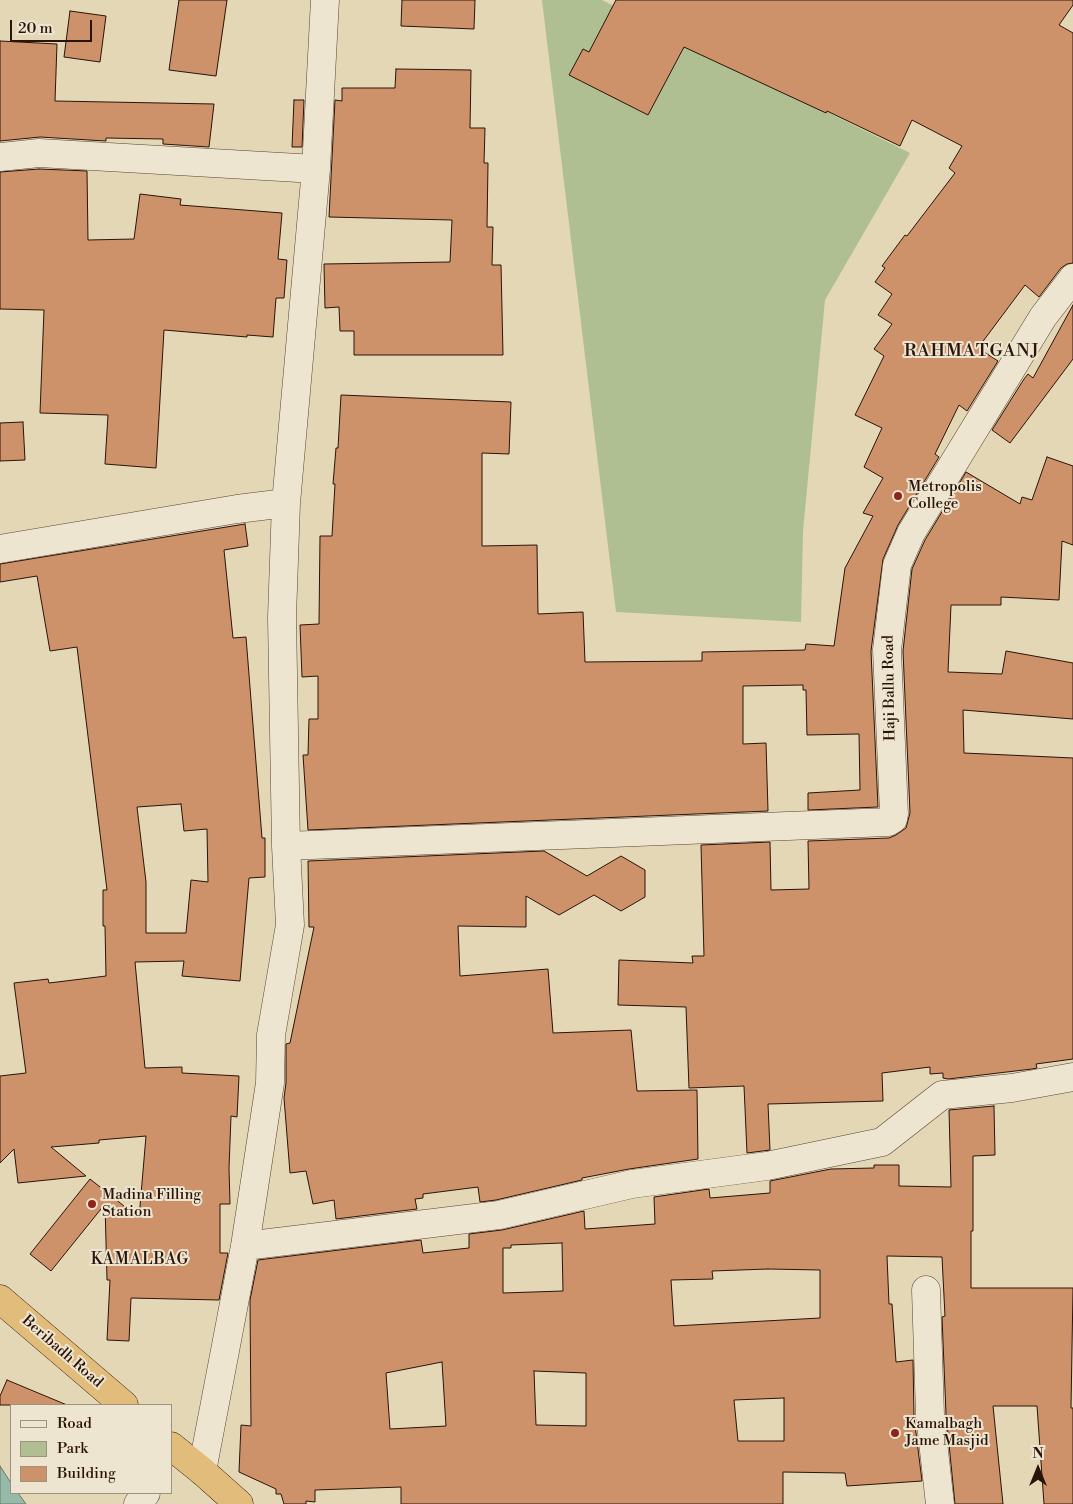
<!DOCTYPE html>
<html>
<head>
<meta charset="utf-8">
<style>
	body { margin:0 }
	#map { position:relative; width:1073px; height:1504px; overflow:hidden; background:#e3d7b5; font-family:"Libre Bodoni",serif }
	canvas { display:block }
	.legend { position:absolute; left:10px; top:1404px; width:162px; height:90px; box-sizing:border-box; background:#ede5cf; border:1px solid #9f9180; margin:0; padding:6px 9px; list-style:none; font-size:15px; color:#2a1309 }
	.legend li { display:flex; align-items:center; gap:10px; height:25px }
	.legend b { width:25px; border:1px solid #9f9180 }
	.north { position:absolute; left:1013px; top:1444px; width:50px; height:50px; -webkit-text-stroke:4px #ede5cf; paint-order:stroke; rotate:0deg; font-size:14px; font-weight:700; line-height:20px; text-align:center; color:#2a1309 }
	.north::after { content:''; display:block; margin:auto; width:18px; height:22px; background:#2a1309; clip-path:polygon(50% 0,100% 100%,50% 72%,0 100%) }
	.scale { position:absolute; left:10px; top:20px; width:82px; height:22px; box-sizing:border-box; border:2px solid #2a1309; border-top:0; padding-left:6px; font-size:15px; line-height:18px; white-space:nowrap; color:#2a1309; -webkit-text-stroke:4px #ede5cf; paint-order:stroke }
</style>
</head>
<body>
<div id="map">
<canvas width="1073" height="1504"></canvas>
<ul class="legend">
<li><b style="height:6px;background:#ede5cf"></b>Road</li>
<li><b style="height:14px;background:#afbf91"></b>Park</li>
<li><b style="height:14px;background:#ce926b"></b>Building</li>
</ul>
<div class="north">N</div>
<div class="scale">20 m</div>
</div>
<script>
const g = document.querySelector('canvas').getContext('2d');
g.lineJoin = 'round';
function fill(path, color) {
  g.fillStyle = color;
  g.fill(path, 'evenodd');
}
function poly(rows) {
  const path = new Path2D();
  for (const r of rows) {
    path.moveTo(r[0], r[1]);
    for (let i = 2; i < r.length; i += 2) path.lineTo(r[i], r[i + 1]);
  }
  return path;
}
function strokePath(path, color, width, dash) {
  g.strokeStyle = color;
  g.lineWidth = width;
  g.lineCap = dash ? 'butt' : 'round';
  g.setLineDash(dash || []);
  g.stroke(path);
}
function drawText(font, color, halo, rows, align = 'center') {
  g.font = font + ' "Libre Bodoni",serif';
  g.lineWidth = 4;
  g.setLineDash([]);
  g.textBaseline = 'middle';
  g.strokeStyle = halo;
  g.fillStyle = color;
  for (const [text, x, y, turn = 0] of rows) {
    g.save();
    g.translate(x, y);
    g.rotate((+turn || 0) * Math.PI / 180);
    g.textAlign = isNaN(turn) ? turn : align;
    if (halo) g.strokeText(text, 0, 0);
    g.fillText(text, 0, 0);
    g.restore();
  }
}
fill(poly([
	[542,0,602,0,910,153,825,300,803,531,801,622,616,612]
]), '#afbf91');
const water = poly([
	[0,1466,11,1483,11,1493,18,1493,26,1504,0,1504,0,1466]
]);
fill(water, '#96baaa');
strokePath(water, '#6b776a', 1);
const building = poly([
	[179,0,227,0,216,76,169,70,179,0],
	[402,0,475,0,474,29,401,26,402,0],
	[616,0,1073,0,1073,5,1059,25,1073,33,1073,263,1067,264,1061,268,1039,297,1025,285,978,348,998,361,967,411,959,405,935,454,939,457,898,525,883,559,871,651,878,807,808,810,808,793,860,790,859,734,807,735,806,690,803,690,803,685,743,686,743,744,766,743,768,811,308,830,303,755,308,755,309,719,318,719,318,676,302,677,300,625,319,624,320,536,332,536,335,484,333,484,336,448,338,448,341,395,511,402,509,454,482,453,482,546,537,545,538,614,583,612,585,662,702,661,702,652,805,650,806,644,834,646,845,568,873,516,863,513,883,478,864,467,882,428,855,415,884,356,874,349,892,324,878,315,892,294,875,282,885,268,882,266,905,235,907,236,955,173,949,168,962,146,912,120,900,146,827,111,826,113,684,47,648,115,569,75,583,49,589,52,616,0],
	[70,11,106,16,100,62,64,57,70,11],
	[0,41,57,44,55,101,214,104,209,147,163,144,163,139,106,138,106,141,40,137,0,141,0,41],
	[396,69,471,70,470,128,485,128,484,163,488,163,487,227,493,227,492,265,501,265,503,355,354,355,354,331,340,331,339,307,325,308,324,264,450,262,452,220,329,217,335,100,342,101,342,88,395,88,396,69],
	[294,100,304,100,302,147,292,147,294,100],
	[39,169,87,171,88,240,134,239,140,194,181,199,180,205,282,213,278,259,287,260,284,298,276,298,273,337,247,335,247,337,164,330,156,468,105,464,108,415,40,413,44,310,0,309,0,172,39,169],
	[1073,305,1073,359,1010,443,992,430,1024,379,1028,374,1033,378,1073,305],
	[23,422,25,460,0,461,0,423,23,422],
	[1047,457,1073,466,1073,545,1062,541,1059,600,1001,597,1001,605,951,605,948,672,1002,674,1006,651,1073,663,1073,719,963,710,964,753,1073,758,1073,1059,1036,1064,1037,1068,1032,1069,948,1079,943,1078,943,1073,930,1074,930,1067,882,1073,883,1101,768,1104,770,1150,747,1153,744,1086,689,1088,686,1007,618,1005,619,960,693,963,692,956,704,956,701,845,770,842,771,890,809,889,808,841,889,838,896,835,906,828,910,813,903,651,912,569,925,540,966,472,1020,504,1022,497,1032,500,1047,457],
	[245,524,248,546,224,550,233,638,246,637,262,838,265,838,265,877,249,878,240,981,182,976,184,961,135,962,145,1068,182,1067,182,1073,239,1076,237,1117,231,1116,229,1168,230,1204,220,1204,220,1253,228,1253,219,1300,131,1298,129,1341,107,1340,110,1280,107,1280,105,1204,51,1271,30,1254,90,1179,139,1218,146,1136,99,1140,99,1143,51,1147,86,1176,18,1183,14,1149,0,1163,0,1076,26,1073,14,983,48,979,49,983,106,976,105,926,103,926,103,890,107,890,77,647,50,651,37,576,0,582,0,564,245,524],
	[181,804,184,831,207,829,208,882,191,880,186,933,146,933,146,882,137,807,181,804],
	[544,851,587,876,621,856,645,870,645,897,621,911,594,895,559,915,526,896,526,927,458,926,460,976,548,969,553,1033,631,1030,637,1091,697,1090,698,1159,629,1169,582,1178,582,1180,496,1200,480,1202,478,1187,423,1194,423,1198,415,1199,417,1209,336,1219,334,1200,313,1204,306,1171,290,1173,284,1098,286,1083,286,1044,290,1043,314,927,309,927,308,861,544,851],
	[994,1106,995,1155,973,1156,973,1231,971,1231,971,1288,1073,1288,1071,1408,1073,1408,1073,1504,1044,1504,1037,1406,993,1406,1003,1504,955,1504,946,1414,942,1317,945,1316,942,1257,887,1256,889,1304,892,1304,896,1362,913,1360,914,1417,922,1481,847,1486,845,1473,783,1472,783,1504,401,1504,401,1487,315,1490,315,1502,306,1501,306,1504,284,1504,281,1494,276,1494,276,1489,239,1472,241,1425,251,1426,250,1300,258,1260,421,1240,423,1253,469,1248,469,1234,502,1230,584,1211,585,1229,655,1224,654,1197,709,1189,710,1198,770,1193,770,1181,831,1169,874,1168,874,1165,899,1165,899,1186,951,1187,949,1110,994,1106],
	[562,1243,563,1291,503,1293,503,1248,511,1248,511,1245,562,1243],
	[768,1269,820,1270,820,1318,674,1326,671,1280,713,1279,712,1271,768,1269],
	[442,1362,446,1426,390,1429,386,1373,442,1362],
	[534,1371,586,1373,586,1426,536,1425,534,1371],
	[784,1398,784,1441,738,1441,734,1400,784,1398],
	[7,1380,67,1405,0,1405,0,1396,7,1380]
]);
fill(building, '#ce926b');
strokePath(building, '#2a1309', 1);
const minor = poly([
	[0,157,39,153,316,169],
	[0,549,237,509,286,503],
	[286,846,888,822,893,819,894,814,887,650,897,565,911,533,1043,317,1073,278],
	[245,1246,499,1215,632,1184,767,1166,882,1142,942,1095,1012,1088,1073,1077],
	[926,1290,930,1415,940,1504],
	[202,1471,245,1246,270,1083,271,1035,290,925,286,846,282,617,286,503,316,169,325,0],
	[138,1504,146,1493]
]);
const highway = poly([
	[0,1299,124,1405],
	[171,1446,202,1471,239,1504]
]);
strokePath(minor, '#584434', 29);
strokePath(highway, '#2a1309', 29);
strokePath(minor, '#ede5cf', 28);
strokePath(highway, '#e2bc7a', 28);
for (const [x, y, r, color] of [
	[898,496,5,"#8f2418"],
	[92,1204,5,"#8f2418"],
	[895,1433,5,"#8f2418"]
]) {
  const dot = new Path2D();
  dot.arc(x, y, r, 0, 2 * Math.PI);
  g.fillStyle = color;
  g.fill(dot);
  strokePath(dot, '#ede5cf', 2);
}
drawText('15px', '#2a1309', '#ede5cf', [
	["Metropolis",908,487],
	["College",908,504],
	["Madina Filling",102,1195],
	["Station",102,1212],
	["Kamalbagh",905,1424],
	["Jame Masjid",905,1441]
], 'left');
drawText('15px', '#2a1309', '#ede5cf', [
	["Haji Ballu Road",890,688,-91],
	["Beribadh Road",62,1352,41]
]);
g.letterSpacing = '1px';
drawText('16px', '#2a1309', '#ede5cf', [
	["KAMALBAG",140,1260]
]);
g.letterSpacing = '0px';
g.letterSpacing = '1px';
drawText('18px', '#2a1309', '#ede5cf', [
	["RAHMATGANJ",972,352]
]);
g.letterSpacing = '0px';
</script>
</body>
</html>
